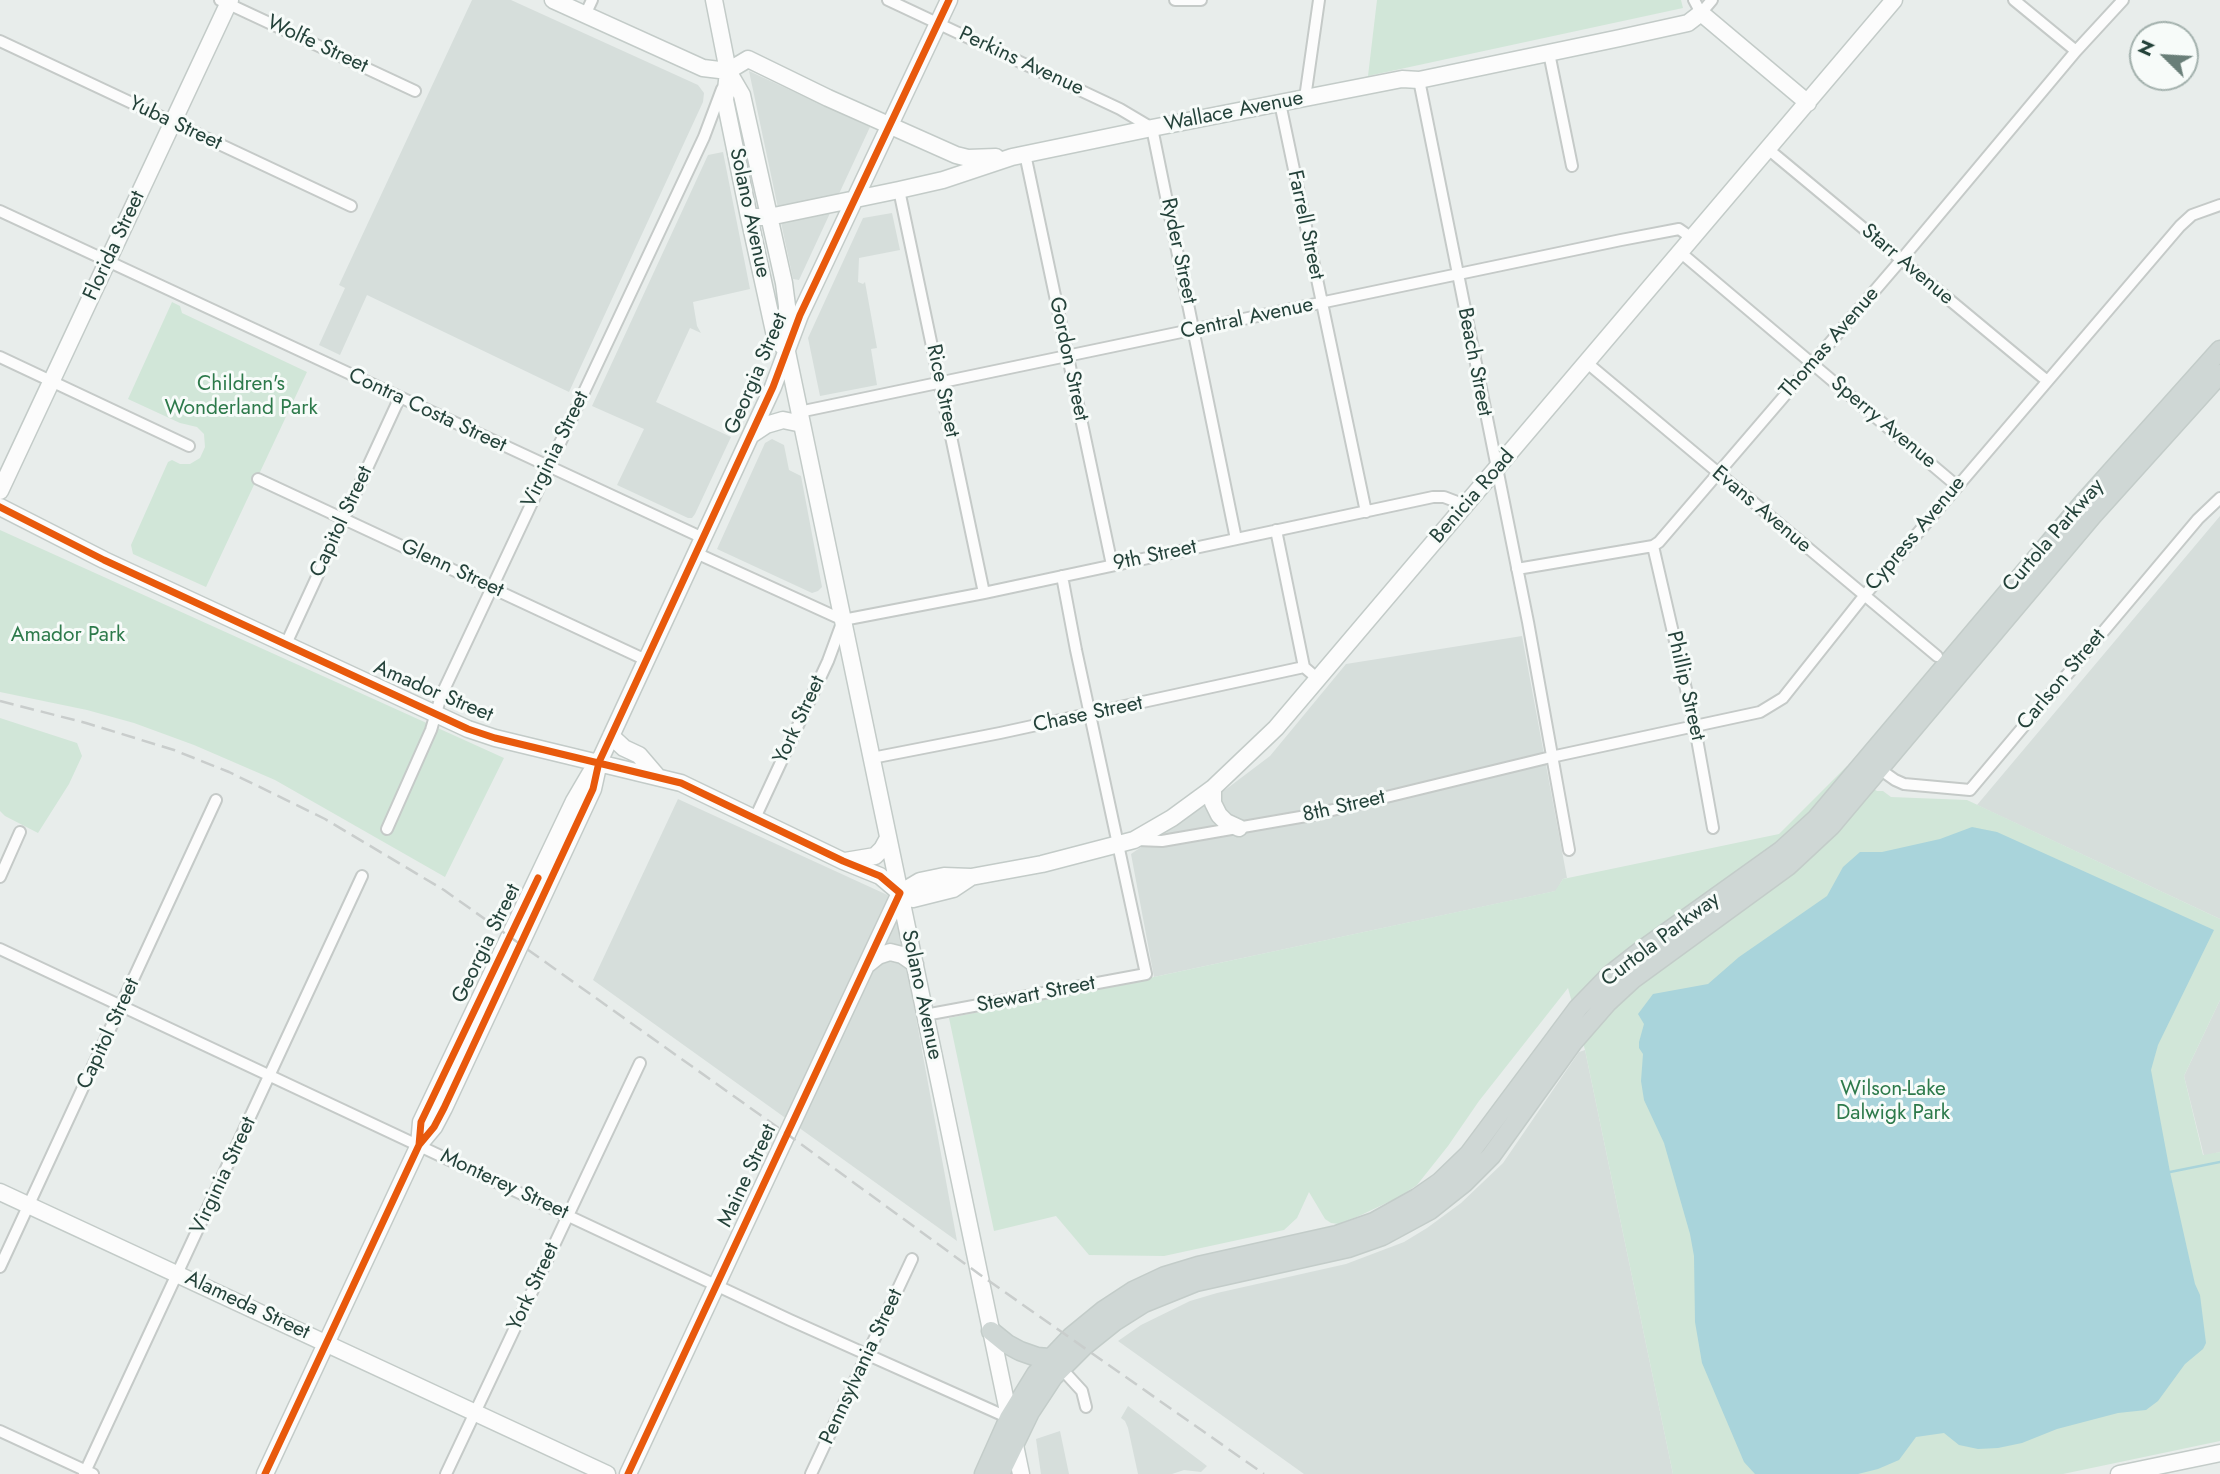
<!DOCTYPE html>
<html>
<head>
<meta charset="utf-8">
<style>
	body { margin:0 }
	#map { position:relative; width:2220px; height:1474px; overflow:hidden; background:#e8edeb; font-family:Jost,sans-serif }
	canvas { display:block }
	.north { position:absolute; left:2129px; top:21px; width:70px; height:70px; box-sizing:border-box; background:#f7fbf9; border:2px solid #a3b1ad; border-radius:50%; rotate:294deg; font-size:19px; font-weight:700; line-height:28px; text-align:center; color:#24423a }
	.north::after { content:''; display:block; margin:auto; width:24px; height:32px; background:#697e78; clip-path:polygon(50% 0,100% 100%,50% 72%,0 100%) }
</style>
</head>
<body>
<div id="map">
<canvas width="2220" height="1474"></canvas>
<div class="north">N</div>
</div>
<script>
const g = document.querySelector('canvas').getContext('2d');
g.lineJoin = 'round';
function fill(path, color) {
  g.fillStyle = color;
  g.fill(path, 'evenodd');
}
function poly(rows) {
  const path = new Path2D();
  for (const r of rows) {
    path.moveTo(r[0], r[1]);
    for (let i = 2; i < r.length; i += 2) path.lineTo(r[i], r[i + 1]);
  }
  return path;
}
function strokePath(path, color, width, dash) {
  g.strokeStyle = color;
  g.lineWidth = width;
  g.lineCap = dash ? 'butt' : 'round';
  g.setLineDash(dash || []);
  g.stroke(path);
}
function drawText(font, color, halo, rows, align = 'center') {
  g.font = font + ' Jost,sans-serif';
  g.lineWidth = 6;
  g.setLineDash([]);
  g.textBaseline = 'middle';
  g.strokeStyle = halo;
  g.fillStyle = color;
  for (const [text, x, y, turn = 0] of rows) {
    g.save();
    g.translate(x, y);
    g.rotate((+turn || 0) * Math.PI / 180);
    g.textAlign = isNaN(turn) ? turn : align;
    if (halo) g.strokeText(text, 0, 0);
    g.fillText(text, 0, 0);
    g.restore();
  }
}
fill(poly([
	[472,0,511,0,698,85,704,93,703,102,569,392,367,295,340,355,319,345,345,288,339,285],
	[749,71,870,127,799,280,793,279],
	[723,152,750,289,693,302,697,326,701,333,690,328,656,402,731,437,695,514,692,518,688,518,617,485,644,429,592,406,708,155],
	[892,213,900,250,859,258,858,282,863,284,865,282,877,348,871,349,877,385,820,396,808,338,863,218],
	[772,439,784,445,789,470,801,476,822,587,818,591,812,593,717,549,765,443],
	[2220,516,2220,919,1977,805],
	[1522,636,1567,878,1563,879,1556,891,1154,977,1131,854,1229,787,1270,756,1346,664],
	[678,799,894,898,957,1241,593,980],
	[2220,1000,2220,1152,2204,1156,2184,1076],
	[1585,1050,1673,1474,1304,1474,1118,1341,1141,1325,1190,1301,1217,1293,1346,1264,1404,1242,1427,1228,1461,1203,1503,1163,1579,1052],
	[1128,1406,1207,1466,1201,1472,1184,1470,1172,1474,1138,1474,1128,1428,1125,1421,1121,1418],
	[1060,1431,1069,1474,1041,1474,1036,1439]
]), '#d6dedb');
fill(poly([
	[1377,0,1681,0,1683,8,1368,76],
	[172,302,180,306,182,313,307,372,206,587,133,554,131,545,168,462,172,460,180,464,190,464,200,458,205,447,204,434,197,427,180,423,128,399],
	[0,530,504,758,445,877,275,780,194,745,134,723,87,710,0,692],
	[0,718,77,743,82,756,69,784,38,833,5,816,0,811],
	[1847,766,1871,787,1877,791,1883,791,1891,797,1967,800,2220,919,2220,1000,2184,1076,2203,1155,2220,1152,2220,1441,2063,1474,1673,1474,1585,1050,1568,988,1479,1101,1448,1146,1417,1185,1399,1197,1359,1216,1339,1224,1331,1223,1325,1219,1309,1192,1297,1218,1284,1230,1164,1256,1089,1255,1056,1216,994,1231,949,1018,1154,977,1555,891,1563,879,1779,834]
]), '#d1e6d8');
fill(poly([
	[1972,827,1997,832,2214,930,2158,1045,2151,1070,2170,1172,2195,1284,2200,1295,2206,1343,2203,1349,2185,1364,2158,1401,2146,1410,2118,1413,2057,1429,2022,1443,1998,1448,1978,1449,1959,1445,1944,1433,1916,1437,1899,1460,1878,1469,1858,1474,1755,1474,1744,1462,1702,1363,1695,1322,1694,1256,1690,1234,1664,1143,1644,1100,1641,1081,1643,1054,1639,1048,1639,1042,1644,1024,1638,1014,1653,994,1708,984,1739,957,1827,896,1843,867,1860,852,1882,852,1940,839]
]), '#a9d4db');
strokePath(poly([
	[2170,1172,2220,1162]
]), '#a9d4db', 2.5);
const street = poly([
	[220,0,415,91],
	[888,0,1120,109,1152,128,1236,539],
	[1175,0,1201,0],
	[1694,0,1701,13,1712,0],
	[2014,0,2076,51],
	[585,15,592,0],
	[0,41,351,206],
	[1549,53,1572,166],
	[1419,80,1528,622,1569,850],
	[1305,98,1319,0],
	[1280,103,1366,512],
	[1768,149,2046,380],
	[1025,154,1112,565],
	[899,190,984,593],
	[0,211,703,538],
	[1680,252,1957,486],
	[0,357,189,446],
	[1586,362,1937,656],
	[799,412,1621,240,1679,229,1692,238],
	[258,479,646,660],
	[1276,530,1304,667,1318,679],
	[1653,546,1695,728,1713,828],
	[696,553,843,620],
	[1517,569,1653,546,1659,542,1901,260,2076,51,2123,0],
	[843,620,984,593,1433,497,1444,497,1465,505],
	[285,646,400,397],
	[872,758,1000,733,1304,667],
	[1878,768,1895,780,1904,784,1970,790,2198,519,2220,498],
	[755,818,828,661,842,623],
	[387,829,431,730,441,696,704,137,722,89],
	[1137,840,1162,841,1312,815,1551,757,1760,712,1783,698,1864,596,2180,226,2192,215,2220,205],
	[0,877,20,832],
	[0,949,790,1320,1009,1418],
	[925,1015,1146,974,1076,650,1062,576],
	[0,1267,216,800],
	[1060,1367,1082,1391,1086,1407],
	[0,1431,93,1474],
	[84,1474,362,876],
	[446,1474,640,1063],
	[811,1474,912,1259]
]);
const secondary = poly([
	[553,0,703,68,728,71,748,59,828,98,956,155,968,158,996,157],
	[714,0,728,71,725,100,749,217,775,336,787,352],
	[728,71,742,95,784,283,787,306,787,352,1021,1474],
	[749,217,769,217,899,190,943,180,1012,157,1152,128,1402,79,1419,80,1620,38,1688,23,1701,13,1808,103],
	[751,435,766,425,783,420,802,424],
	[0,491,230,0],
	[0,507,104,560,468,729,495,738,681,783,843,861,880,876,900,893,913,899,953,889,971,877],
	[611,736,624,748,639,755,657,776],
	[1213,788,1213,803,1219,815,1226,822,1239,828],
	[845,861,875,856,882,849,888,838],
	[900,893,920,881,944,876,971,877,1042,864,1134,840,1172,818,1213,788,1276,728,1894,0],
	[868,964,878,956,890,952,902,955,915,964],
	[419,1145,421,1122,574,801,591,772],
	[0,1192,607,1474],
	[265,1474,419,1145,434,1127,444,1108,593,789,599,762,773,387,800,315,949,0],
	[628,1474,900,893],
	[2119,1474,2220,1453]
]);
const primary = poly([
	[991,1331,1007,1344,1020,1351,1037,1357,1049,1358],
	[984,1474,1009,1418,1036,1374,1071,1337,1104,1310,1133,1291,1165,1276,1198,1266,1337,1235,1374,1222,1417,1198,1440,1182,1469,1154,1578,1008,1610,975,1638,953,1782,850,1816,819,2083,503,2220,350],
	[1000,1474,1030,1412,1053,1377,1084,1346,1114,1322,1144,1303,1196,1282,1348,1248,1382,1236,1430,1210,1464,1183,1491,1156,1573,1042,1607,1003,1633,979,1788,866,1831,826,2093,515,2220,374]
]);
strokePath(street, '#c5cac8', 14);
strokePath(secondary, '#c3cbc8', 19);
strokePath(primary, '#c3ccc9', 21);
strokePath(street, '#fcfcfc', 10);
strokePath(secondary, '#fcfcfc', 16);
strokePath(primary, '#cfd7d5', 18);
strokePath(poly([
	[0,701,86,723,174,750,229,772,325,819,444,890,787,1134,979,1274,1264,1474]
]), '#c9cdcc', 2.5, [14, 7]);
strokePath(poly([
	[0,507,104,560,468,729,495,738,681,783,843,861,880,876,900,893,628,1474],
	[419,1145,421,1122,538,878],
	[265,1474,419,1145,434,1127,444,1108,593,789,599,762,773,387,800,315,949,0]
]), '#e8590c', 7);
drawText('21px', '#24423a', '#f7fbf9', [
	["Wolfe Street",317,45,25],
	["Perkins Avenue",1021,62,25],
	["Wallace Avenue",1234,112,-11],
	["Yuba Street",175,124,25],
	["Solano Avenue",749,213,78],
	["Farrell Street",1305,225,78],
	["Florida Street",115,246,-65],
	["Ryder Street",1178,251,78],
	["Starr Avenue",1907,265,40],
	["Central Avenue",1247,319,-12],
	["Thomas Avenue",1830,343,-49],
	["Gordon Street",1068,359,78],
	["Beach Street",1474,362,79],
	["Georgia Street",757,374,-67],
	["Rice Street",942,391,78],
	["Contra Costa Street",427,411,25],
	["Sperry Avenue",1883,423,40],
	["Virginia Street",556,450,-64],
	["Benicia Road",1473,497,-49],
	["Evans Avenue",1761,510,40],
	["Capitol Street",342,522,-65],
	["Cypress Avenue",1916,534,-50],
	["Curtola Parkway",2054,536,-49],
	["9th Street",1155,556,-12],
	["Glenn Street",452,569,25],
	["Carlson Street",2062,680,-50],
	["Phillip Street",1685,686,77],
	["Amador Street",433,692,23],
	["Chase Street",1088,715,-12],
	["York Street",800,720,-65],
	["8th Street",1344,807,-13],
	["Curtola Parkway",1661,940,-37],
	["Georgia Street",487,944,-64],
	["Solano Avenue",921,995,78],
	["Stewart Street",1036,995,-11],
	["Capitol Street",109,1034,-65],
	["Virginia Street",224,1176,-65],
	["Maine Street",748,1176,-65],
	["Monterey Street",504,1185,25],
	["York Street",534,1287,-65],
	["Alameda Street",247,1306,25],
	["Pennsylvania Street",862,1367,-65]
]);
drawText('21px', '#2d7a4b', '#f7fbf9', [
	["Children's",241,385],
	["Wonderland Park",241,409],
	["Amador Park",68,636],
	["Wilson-Lake",1893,1090],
	["Dalwigk Park",1893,1114]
]);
</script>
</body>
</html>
